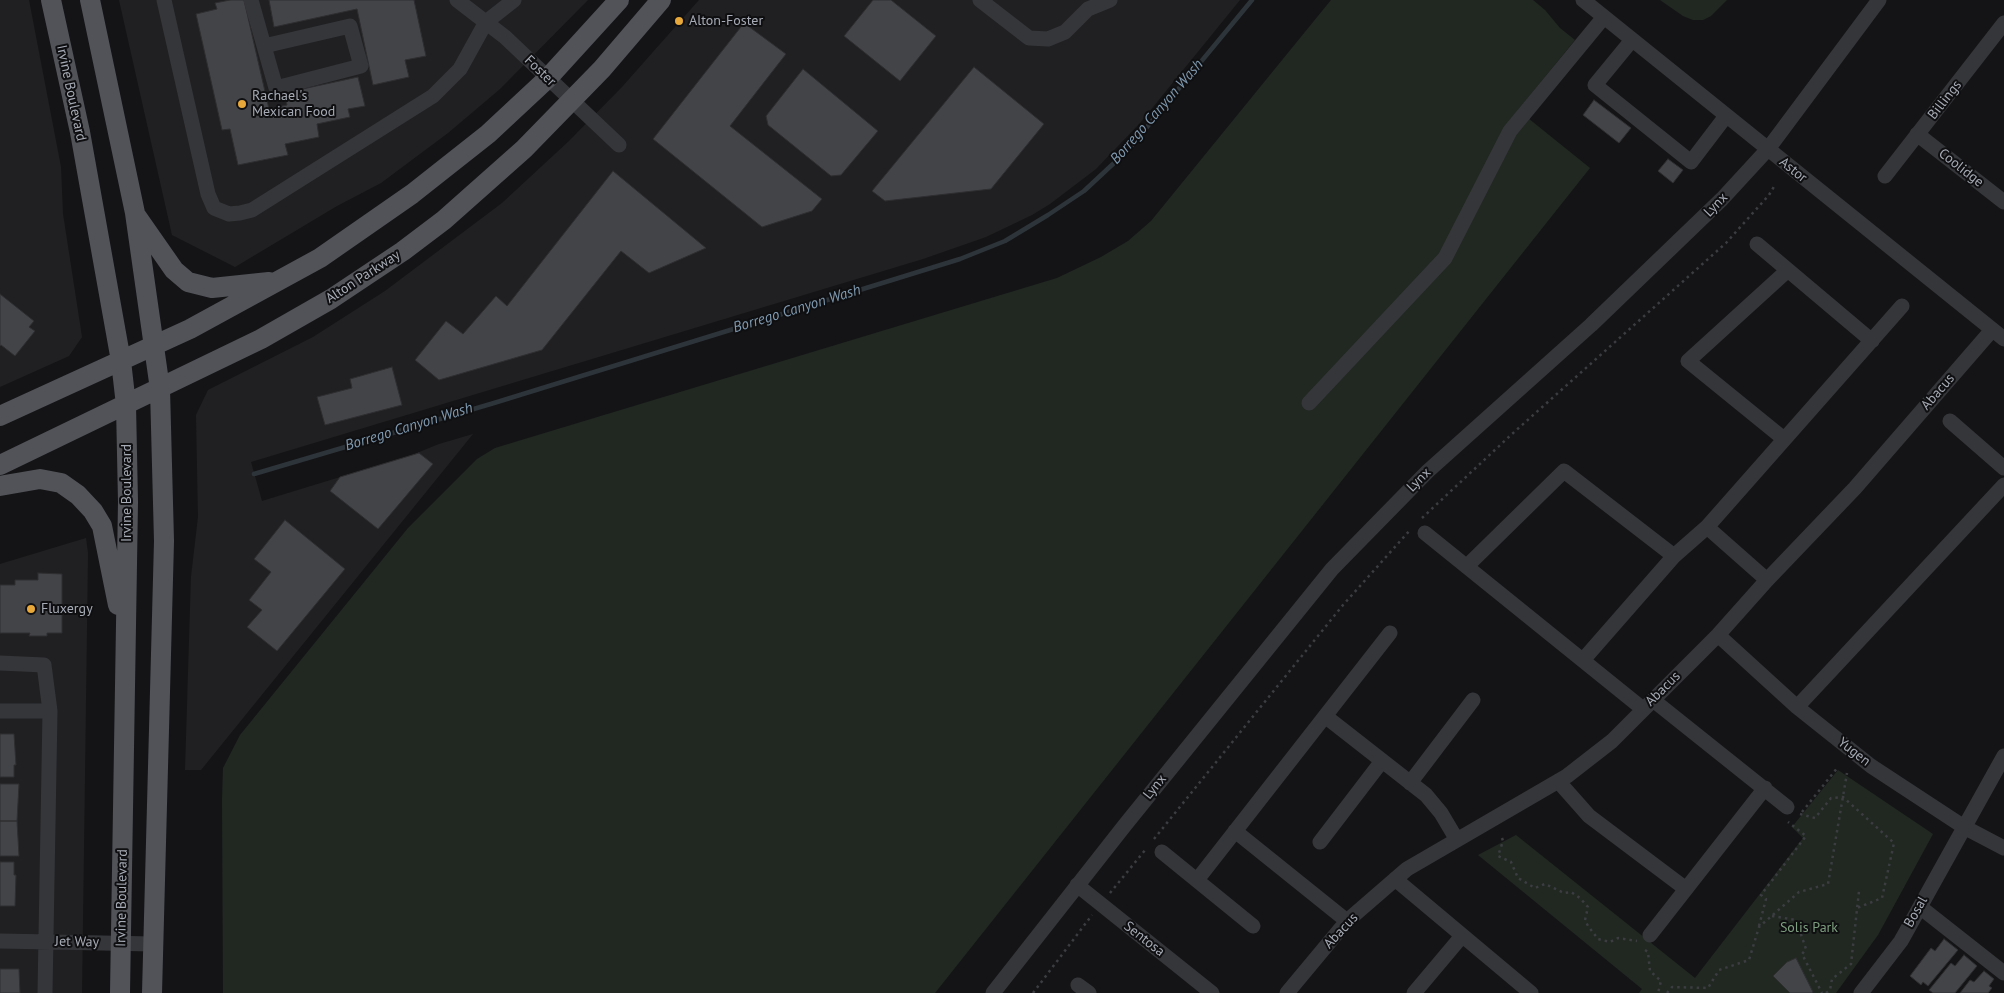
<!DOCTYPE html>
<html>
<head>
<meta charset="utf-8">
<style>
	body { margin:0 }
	canvas { display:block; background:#141416 }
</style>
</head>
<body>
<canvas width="2004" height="993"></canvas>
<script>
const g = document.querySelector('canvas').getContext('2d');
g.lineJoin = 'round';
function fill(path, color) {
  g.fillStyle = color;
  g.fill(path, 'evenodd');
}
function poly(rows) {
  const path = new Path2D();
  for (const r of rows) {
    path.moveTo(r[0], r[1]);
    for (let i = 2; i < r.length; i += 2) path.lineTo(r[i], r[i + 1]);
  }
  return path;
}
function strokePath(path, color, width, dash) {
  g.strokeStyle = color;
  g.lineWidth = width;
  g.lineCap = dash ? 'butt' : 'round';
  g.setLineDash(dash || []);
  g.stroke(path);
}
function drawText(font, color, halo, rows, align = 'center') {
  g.font = font + ' "PT Sans",sans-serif';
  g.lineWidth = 4;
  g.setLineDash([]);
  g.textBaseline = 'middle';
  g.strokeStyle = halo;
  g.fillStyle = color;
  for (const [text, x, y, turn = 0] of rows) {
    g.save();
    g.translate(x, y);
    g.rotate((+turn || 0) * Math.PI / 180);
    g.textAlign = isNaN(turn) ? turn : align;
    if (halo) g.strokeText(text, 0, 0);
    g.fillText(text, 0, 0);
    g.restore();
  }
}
fill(poly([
	[0,0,29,0,61,167,63,214,82,337,69,356,0,387],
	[119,0,588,0,500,89,448,133,381,183,337,206,235,267,172,235],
	[699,0,1240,0,1140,123,1096,169,1050,204,1032,215,986,237,923,259,251,462,262,501,412,455,439,444,473,434,201,770,185,770,191,577,198,517,196,415,208,390,313,337,385,291,502,203,569,141,622,87],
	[86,538,88,553,82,993,0,993,0,564]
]), '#202022');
fill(poly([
	[1331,0,1533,0,1545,10,1560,28,1575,40,1518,110,1590,168,935,993,223,993,222,800,223,768,240,735,408,528,477,459,495,448,1057,278,1101,257,1128,241,1151,221],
	[1660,0,1727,0,1711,16,1703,20,1693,20,1683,16],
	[1838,770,1933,834,1878,935,1836,993,1639,993,1642,989,1478,855,1516,835,1695,978,1803,838,1792,827]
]), '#202821');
strokePath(poly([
	[254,474,494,403,960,259,1005,241,1048,215,1084,191,1128,150,1252,0]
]), '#2d353b', 4.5);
const building = poly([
	[230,0,244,0,269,109,287,105,284,93,358,77,365,106,348,109,350,117,317,124,319,137,285,144,288,155,238,165,230,129,222,130,196,14,217,9,215,3,230,0],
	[269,0,414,0,426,56,405,60,409,77,373,85,357,9,274,27,269,0],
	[873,0,891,0,936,36,900,81,844,36,873,0],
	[744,23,786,54,730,126,822,199,812,211,762,227,653,139,744,23],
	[974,67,1044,124,991,189,885,201,872,191,974,67],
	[803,69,878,131,841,175,831,176,768,125,766,116,803,69],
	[1594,100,1631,128,1619,143,1583,115,1594,100],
	[1668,159,1683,170,1673,183,1658,171,1668,159],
	[613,171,706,248,649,273,621,251,542,350,439,380,415,360,446,321,463,334,496,296,507,306,613,171],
	[0,294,34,321,29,327,35,331,15,356,1,345,0,346,0,294],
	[392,367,402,405,325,425,317,397,352,388,350,379,392,367],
	[419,453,433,464,378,529,330,491,340,477,419,453],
	[285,520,345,569,277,651,247,627,262,610,249,600,271,572,254,559,285,520],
	[38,573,62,574,62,633,47,633,47,636,29,636,30,633,0,633,0,585,15,585,15,580,38,580,38,573],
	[0,734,14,734,16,765,14,765,14,777,0,777,0,734],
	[0,784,19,784,17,821,0,821,0,784],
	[0,821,17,821,19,856,0,856,0,821],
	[0,862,14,862,14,875,16,875,15,906,0,906,0,862],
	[1944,939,1958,950,1928,986,1923,982,1921,985,1910,976,1931,948,1935,951,1944,939],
	[1964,955,1977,966,1955,993,1933,993,1929,990,1951,963,1955,966,1964,955],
	[1796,958,1813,992,1812,993,1790,993,1773,976,1787,962,1796,958],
	[0,969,19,969,20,993,0,993,0,969],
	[1984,971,1994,979,1989,986,1992,988,1988,993,1960,993,1970,980,1974,982,1984,971]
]);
fill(building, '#434448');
strokePath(building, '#2e2e31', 1);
strokePath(poly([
	[1422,518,1512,434,1726,243,1769,195,1775,185],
	[1802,812,1838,767],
	[1800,814,1815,818,1831,798,1843,797,1894,843,1882,898,1857,908],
	[1502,838,1503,841,1498,856,1511,862,1518,878,1535,888,1545,884,1564,893,1571,892,1580,898,1588,907,1585,920,1588,926,1598,939,1610,942,1618,938,1637,941],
	[1154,839,1343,605,1411,529],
	[1110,893,1146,849],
	[1772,916,1796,920,1806,949,1802,954,1822,993],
	[1759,926,1766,899,1761,895,1806,836,1788,822],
	[1645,950,1648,952,1650,971,1661,981,1658,993],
	[1033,993,1092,915],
	[1667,993,1672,987,1708,988,1719,970,1749,960,1759,927,1799,892,1828,884,1847,773],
	[1826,993,1830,990,1832,979,1851,964,1859,891]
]), '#3b3d41', 2.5, [2.5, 4]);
strokePath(poly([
	[164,0,208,194,214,208,229,214,240,213,252,210,433,96,460,69,486,22,514,0],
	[251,0,264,46,276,88,361,66,350,26,264,46],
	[457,0,505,37,619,145],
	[980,0,1029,38,1048,39,1065,32,1088,9,1110,0],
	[1583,0,2004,339],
	[1632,40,1595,85,1691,162,1726,116],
	[1917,134,2004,202],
	[1885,176,2004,23],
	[1757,244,1872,341],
	[1309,403,1445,258,1510,131,1604,17],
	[1950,421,2004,468],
	[1784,439,1688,361,1788,270],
	[1707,527,1767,580],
	[1425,533,1643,709],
	[1467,566,1564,471,1674,556],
	[1718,635,1797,707,1871,766,1964,827,2004,848],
	[1583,660,1674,556,1707,527,1902,306],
	[0,663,44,665,50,711,45,993],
	[1653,700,1787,807],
	[1797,707,2004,485],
	[0,711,50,711],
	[1325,716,1426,795,1441,813,1457,840],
	[1558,781,1589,816,1686,889],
	[1410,783,1473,700],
	[1235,831,1347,921],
	[1320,842,1382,761],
	[1162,852,1253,926],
	[1395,879,1531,993],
	[1197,880,1390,633],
	[1077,885,1212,993],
	[1920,907,2004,973],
	[1650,935,1765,788],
	[0,941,153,944],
	[1078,985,1089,993],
	[993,993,1125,825,1332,569,1428,471,1591,325,1722,199,1768,149,1879,0],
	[1287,993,1347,921,1407,869,1567,776,1612,741,1718,635,1767,580,1855,488,1992,330],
	[1414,993,1462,936],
	[1861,993,1901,941,2004,756]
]), '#35363a', 15);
strokePath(poly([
	[51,0,80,132,121,361,126,405,128,502,120,993],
	[90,0,135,213,160,389,164,541,152,993],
	[137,217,174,270,188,282,212,288,269,282],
	[0,416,190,329,320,258,412,194,488,134,547,79,619,0],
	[0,465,261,339,331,299,403,251,444,220,524,149,602,69,661,0],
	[0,486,40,479,61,483,78,495,93,511,102,526,118,605]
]), '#515359', 20);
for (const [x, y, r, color] of [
	[679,21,5,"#e8a93a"],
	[242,104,5,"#e8a93a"],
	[31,609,5,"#e8a93a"]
]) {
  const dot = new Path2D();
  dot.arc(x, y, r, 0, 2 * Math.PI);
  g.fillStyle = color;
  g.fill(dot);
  strokePath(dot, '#0f0f11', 2);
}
drawText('14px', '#a6abb5', '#0f0f11', [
	["Alton-Foster",689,21],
	["Rachael's",252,96],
	["Mexican Food",252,112],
	["Fluxergy",41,609]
], 'left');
drawText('14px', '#a6abb5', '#0f0f11', [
	["Foster",540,71,44],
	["Irvine Boulevard",71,93,78],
	["Billings",1945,100,-52],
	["Coolidge",1961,168,38],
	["Astor",1793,170,39],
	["Lynx",1716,205,-46],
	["Alton Parkway",363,277,-33],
	["Abacus",1938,392,-49],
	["Lynx",1419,480,-45],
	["Irvine Boulevard",127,493,-90],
	["Abacus",1663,689,-45],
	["Yugen",1854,752,38],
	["Lynx",1155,787,-51],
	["Irvine Boulevard",122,898,-89],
	["Bosal",1916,912,-61],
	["Abacus",1341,931,-47],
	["Sentosa",1144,939,38],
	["Jet Way",77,942,1]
]);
drawText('14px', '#7e9f7f', '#0f0f11', [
	["Solis Park",1809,928]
]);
drawText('italic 15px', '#7f99af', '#0f0f11', [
	["Borrego Canyon Wash",1157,112,-49],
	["Borrego Canyon Wash",797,309,-17],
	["Borrego Canyon Wash",409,427,-17]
]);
</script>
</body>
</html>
